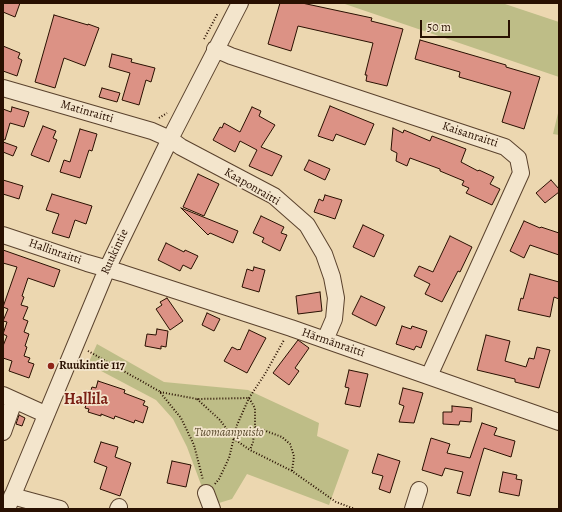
<!DOCTYPE html>
<html>
<head>
<meta charset="utf-8">
<style>
	body { margin:0 }
	#map { position:relative; width:562px; height:512px; overflow:hidden; background:#ecd7b0; font-family:Alegreya,serif }
	canvas { display:block }
	.frame { position:absolute; inset:0; border:4px solid #291001; pointer-events:none }
	.scale { position:absolute; left:420px; top:20px; width:90px; height:18px; box-sizing:border-box; border:2px solid #291001; border-top:0; padding-left:5px; font-size:12px; line-height:14px; white-space:nowrap; color:#291001; -webkit-text-stroke:3px #f3e5cc; paint-order:stroke }
</style>
</head>
<body>
<div id="map">
<canvas width="562" height="512"></canvas>
<div class="frame"></div>
<div class="scale">50 m</div>
</div>
<script>
const g = document.querySelector('canvas').getContext('2d');
g.lineJoin = 'round';
function fill(path, color) {
  g.fillStyle = color;
  g.fill(path, 'evenodd');
}
function poly(rows) {
  const path = new Path2D();
  for (const r of rows) {
    path.moveTo(r[0], r[1]);
    for (let i = 2; i < r.length; i += 2) path.lineTo(r[i], r[i + 1]);
  }
  return path;
}
function strokePath(path, color, width, dash) {
  g.strokeStyle = color;
  g.lineWidth = width;
  g.lineCap = dash ? 'butt' : 'round';
  g.setLineDash(dash || []);
  g.stroke(path);
}
function drawText(font, color, halo, rows, align = 'center') {
  g.font = font + ' Alegreya,serif';
  g.lineWidth = 3.5;
  g.setLineDash([]);
  g.textBaseline = 'middle';
  g.strokeStyle = halo;
  g.fillStyle = color;
  for (const [text, x, y, turn = 0] of rows) {
    g.save();
    g.translate(x, y);
    g.rotate((+turn || 0) * Math.PI / 180);
    g.textAlign = isNaN(turn) ? turn : align;
    if (halo) g.strokeText(text, 0, 0);
    g.fillText(text, 0, 0);
    g.restore();
  }
}
fill(poly([
	[342,3,502,3,559,22,559,77],
	[559,109,559,135,553,134],
	[97,344,164,382,248,390,319,423,317,436,349,450,329,505,247,474,232,499,209,506,187,447,173,419,156,400,88,364]
]), '#bebd87');
const building = poly([
	[3,3,20,3,15,17,3,12,3,3],
	[280,3,302,3,372,18,371,21,403,29,387,86,366,81,367,75,365,75,373,43,298,26,291,51,268,44,280,3],
	[54,15,88,25,88,24,99,28,85,66,64,58,55,88,35,82,54,15],
	[420,40,506,65,506,67,540,77,524,129,502,122,511,92,459,77,460,72,415,59,420,40],
	[3,46,20,53,18,58,22,60,17,76,3,71,3,46],
	[112,54,132,59,131,62,155,68,151,82,146,80,139,105,122,100,130,73,109,67,112,54],
	[102,88,120,93,117,102,99,97,102,88],
	[330,106,374,124,365,145,336,134,333,141,318,136,330,106],
	[12,107,29,112,24,127,10,123,5,140,3,139,3,109,11,112,12,107],
	[252,107,261,111,259,116,275,125,261,147,282,156,272,176,249,166,257,150,240,141,235,152,213,140,220,127,222,128,224,123,240,132,252,107],
	[43,126,56,131,53,138,57,140,49,162,31,155,43,126],
	[393,128,403,133,404,130,430,141,432,136,466,149,461,162,478,171,479,170,494,177,490,184,500,189,492,205,466,193,469,188,462,185,464,181,440,171,440,169,410,158,407,166,396,161,397,153,391,150,393,128],
	[80,129,97,134,92,151,89,150,80,178,60,172,64,160,70,162,80,129],
	[3,142,17,147,13,156,3,152,3,142],
	[309,160,330,169,325,180,304,170,309,160],
	[198,174,219,184,204,216,183,207,198,174],
	[3,180,23,186,19,199,3,194,3,180],
	[551,180,559,189,559,192,545,203,536,193,551,180],
	[52,194,92,206,86,224,75,220,69,238,52,233,59,214,46,210,52,194],
	[325,195,342,200,335,219,314,212,319,199,323,201,325,195],
	[181,208,238,231,233,243,210,233,208,235,181,208],
	[261,216,284,227,281,233,287,235,280,251,262,242,264,238,253,233,261,216],
	[524,221,540,228,541,227,559,233,559,255,530,245,524,258,510,251,524,221],
	[363,225,384,235,374,257,353,247,363,225],
	[450,236,472,247,460,272,458,271,442,302,425,294,430,284,414,276,419,266,433,272,450,236],
	[166,243,184,252,185,250,198,256,191,269,183,265,180,271,158,260,166,243],
	[3,250,60,270,54,287,28,278,22,296,24,297,21,305,28,307,23,319,28,321,24,332,29,334,25,346,27,347,24,356,30,358,28,362,34,364,29,378,9,371,12,361,3,358,3,346,7,336,3,334,7,322,3,321,8,309,3,307,17,267,3,263,3,250],
	[254,267,265,270,259,292,242,287,247,269,253,271,254,267],
	[530,274,559,282,559,299,554,297,550,317,518,310,521,298,523,299,530,274],
	[320,292,322,311,298,314,296,296,320,292],
	[361,296,385,307,376,326,352,314,361,296],
	[167,298,183,321,170,330,156,309,162,305,160,302,167,298],
	[207,313,220,319,214,331,202,325,207,313],
	[402,326,411,329,412,326,427,331,421,348,416,346,414,350,396,344,402,326],
	[157,329,168,331,166,347,161,346,161,349,145,346,147,334,156,335,157,329],
	[249,330,266,338,247,373,224,361,232,347,238,350,239,349,240,350,249,330],
	[486,335,510,341,505,361,526,367,529,358,534,359,537,347,550,350,539,388,515,382,515,379,477,370,486,335],
	[298,340,309,348,295,368,299,371,289,385,273,373,298,340],
	[349,370,368,374,360,407,345,404,349,388,345,387,349,370],
	[98,381,125,390,124,393,145,401,143,405,148,407,143,423,135,420,134,423,115,416,114,419,101,414,101,416,88,412,89,409,85,408,92,387,96,388,98,381],
	[403,388,423,393,414,423,399,422,404,406,399,404,403,388],
	[452,406,472,408,471,422,460,421,459,425,443,424,443,412,452,412,452,406],
	[19,415,25,418,22,426,16,424,19,415],
	[482,423,497,428,494,435,515,441,511,457,484,448,470,496,457,493,463,472,445,468,442,476,422,470,431,438,450,444,447,453,470,458,482,423],
	[101,442,118,447,115,457,131,463,120,496,100,489,107,467,94,462,101,442],
	[378,454,400,461,390,493,379,489,383,476,372,473,378,454],
	[172,461,191,465,186,487,167,483,172,461],
	[503,472,517,475,516,479,522,480,519,496,499,492,503,472]
]);
fill(building, '#dc9285');
strokePath(building, '#291001', 1);
const minor = poly([
	[215,49,231,56,505,147,518,158,521,173,429,376],
	[3,88,152,131,170,139,181,147,274,196,307,225,324,254,332,277,336,298,334,319,325,340],
	[3,235,87,263,122,273,291,328,559,422],
	[3,395,45,414],
	[3,432,14,401],
	[206,493,212,509],
	[12,496,60,509],
	[7,509,107,269,170,139,240,3],
	[118,509,119,507],
	[413,509,419,490]
]);
strokePath(minor, '#5a422d', 18);
strokePath(poly([
	[204,39,218,13],
	[159,118,167,113],
	[88,351,159,391,181,418,194,445,203,480],
	[160,392,197,399,249,398,255,408,255,427,253,442,250,450],
	[197,399,220,420,234,439,250,450,292,471,336,502,355,509],
	[255,427,282,437,290,444,294,456,292,471],
	[215,484,219,479,229,458,237,425,249,398,265,374,284,340]
]), '#291001', 2, [1, 2]);
strokePath(minor, '#f3e5cc', 16);
for (const [x, y, r, color] of [
	[51,366,4,"#8f2418"]
]) {
  const dot = new Path2D();
  dot.arc(x, y, r, 0, 2 * Math.PI);
  g.fillStyle = color;
  g.fill(dot);
  strokePath(dot, '#f3e5cc', 1.5);
}
drawText('12px', '#291001', '#f3e5cc', [
	["Matinraitti",87,112,16],
	["Kaisanraitti",470,135,18],
	["Kaaponraitti",252,187,30],
	["Hallinraitti",55,252,19],
	["Ruukintie",115,252,-65],
	["Härmänraitti",333,343,19]
]);
drawText('bold 12px', '#291001', '#f3e5cc', [
	["Ruukintie 117",59,366]
], 'left');
drawText('italic 12px', '#5d4d30', '#f3e5cc', [
	["Tuomaanpuisto",229,433]
]);
drawText('bold 16px', '#7a1f14', '#f3e5cc', [
	["Hallila",86,400]
]);
</script>
</body>
</html>
